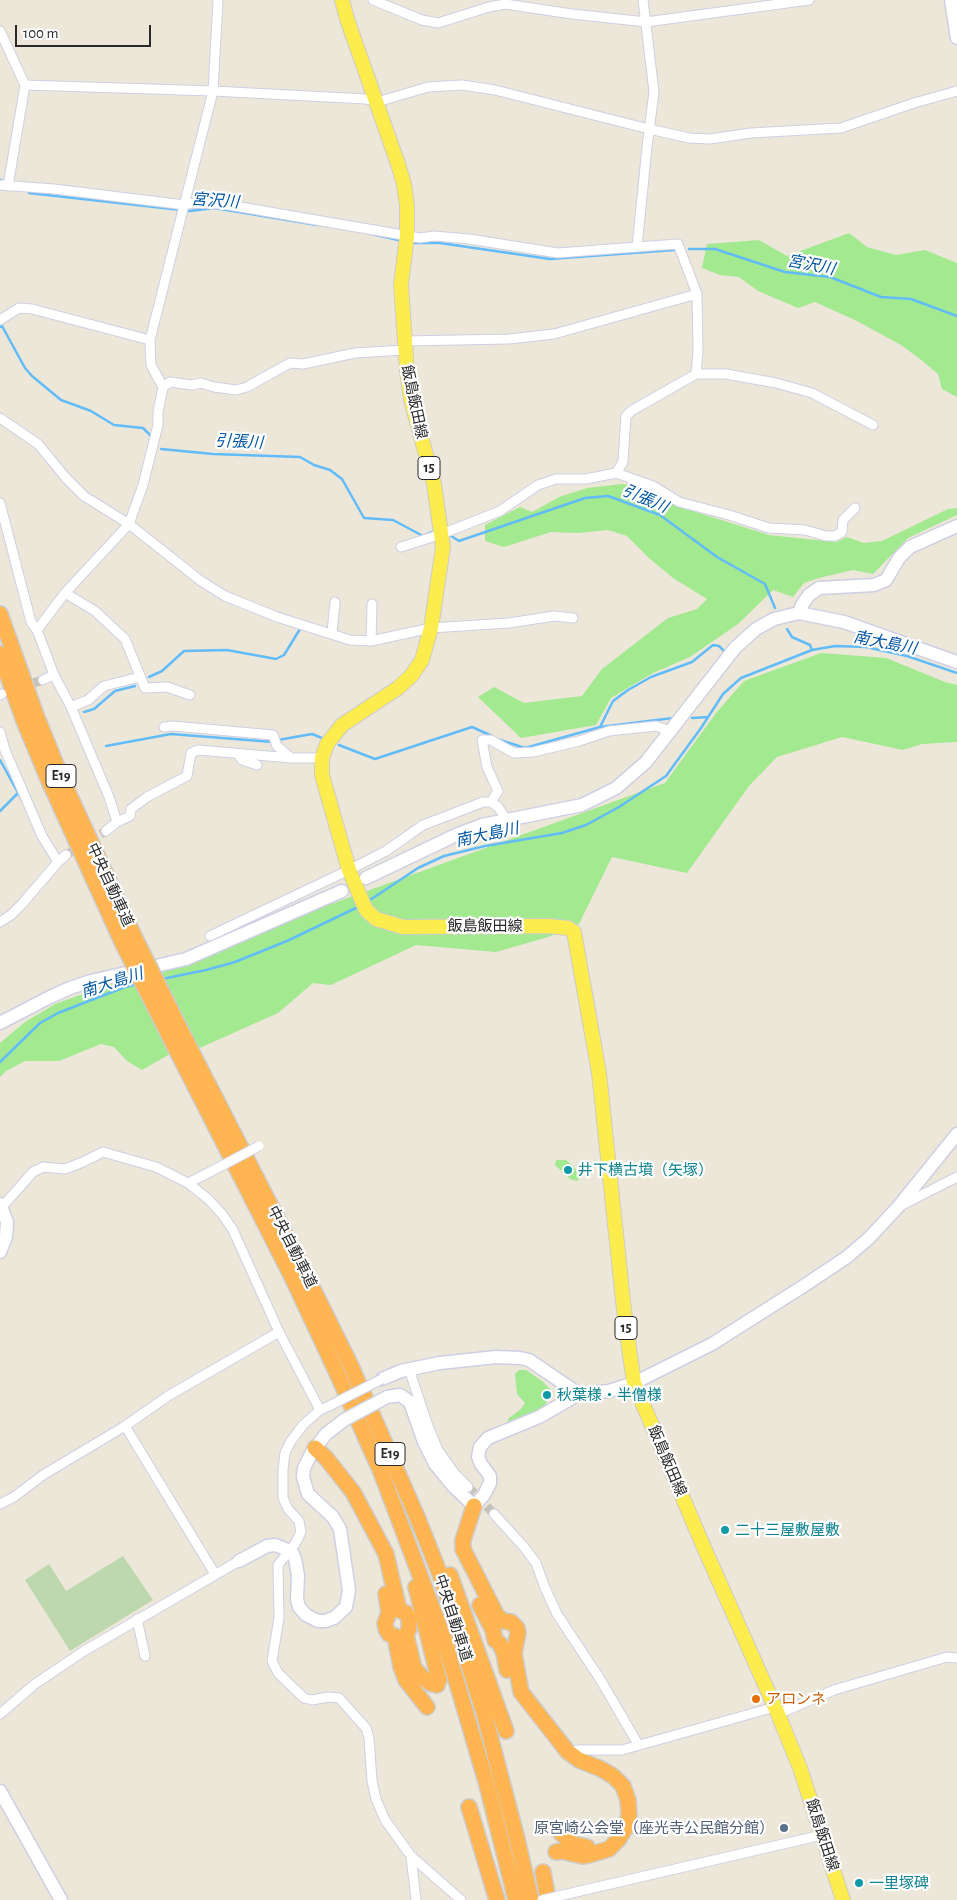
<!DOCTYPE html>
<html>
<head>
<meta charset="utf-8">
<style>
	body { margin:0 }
	#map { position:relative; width:957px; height:1900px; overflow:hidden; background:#ede7d9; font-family:"Alegreya Sans",sans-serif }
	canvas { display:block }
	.scale { position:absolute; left:15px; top:25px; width:136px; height:22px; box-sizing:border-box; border:2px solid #292929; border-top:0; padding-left:6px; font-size:15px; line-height:18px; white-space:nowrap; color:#292929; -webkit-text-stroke:4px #fff; paint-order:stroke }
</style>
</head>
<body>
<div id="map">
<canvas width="957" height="1900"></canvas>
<div class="scale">100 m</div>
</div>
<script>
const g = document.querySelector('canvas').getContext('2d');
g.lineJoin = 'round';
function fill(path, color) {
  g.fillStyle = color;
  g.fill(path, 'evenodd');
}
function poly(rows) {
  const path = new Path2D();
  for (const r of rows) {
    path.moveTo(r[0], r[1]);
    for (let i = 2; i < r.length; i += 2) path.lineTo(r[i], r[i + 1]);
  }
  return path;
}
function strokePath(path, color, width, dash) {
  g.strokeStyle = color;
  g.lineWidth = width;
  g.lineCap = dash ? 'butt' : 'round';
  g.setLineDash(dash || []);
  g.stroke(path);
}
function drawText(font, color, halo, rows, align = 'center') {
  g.font = font + ' "Alegreya Sans","Noto Sans JP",sans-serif';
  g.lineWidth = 4.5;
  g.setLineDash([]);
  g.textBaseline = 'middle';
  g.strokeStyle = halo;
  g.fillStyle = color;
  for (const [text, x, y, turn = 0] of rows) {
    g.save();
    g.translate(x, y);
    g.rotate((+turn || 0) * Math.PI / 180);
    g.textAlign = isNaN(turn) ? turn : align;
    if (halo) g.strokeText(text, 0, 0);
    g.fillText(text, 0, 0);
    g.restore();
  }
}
fill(poly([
	[849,233,867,247,896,255,925,250,957,263,957,397,942,389,938,374,920,359,901,345,857,321,815,302,798,308,758,291,739,277,720,275,702,268,707,244,759,240,787,256],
	[622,484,637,486,677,506,769,535,836,542,847,537,864,543,882,541,948,509,957,508,957,515,908,538,873,574,853,570,819,578,804,583,793,597,773,590,738,624,690,657,653,673,611,698,596,725,521,738,478,697,494,687,524,703,582,696,602,669,668,618,697,609,707,599,673,578,649,558,627,536,608,530,579,533,551,532,504,547,485,541,485,525,520,507,532,512,559,497,587,488],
	[821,653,886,658,945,682,957,685,957,742,922,744,903,750,842,737,777,757,749,786,687,873,612,857,579,924,548,937,496,952,416,945,331,985,313,983,278,1013,202,1047,168,1055,142,1070,127,1061,114,1047,101,1044,59,1061,25,1061,6,1071,0,1077,0,1043,25,1022,55,1004,665,783,716,713,744,681],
	[556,1160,566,1160,572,1165,577,1171,577,1176,579,1178,577,1181,570,1179,555,1165],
	[519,1370,526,1370,542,1381,550,1389,546,1404,531,1415,508,1425,508,1419,521,1409,525,1403,517,1394,515,1374]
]), '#a2e990');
fill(poly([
	[123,1556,153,1600,70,1651,25,1580,49,1564,66,1591]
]), '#bdd8ae');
strokePath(poly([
	[0,180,1,180],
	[29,193,190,211,214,208,317,225],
	[372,234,398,240],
	[414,243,440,243,550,259,674,250],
	[689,249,715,249,785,272,830,277,881,297,911,299,957,316],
	[0,327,2,326,25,368,32,376,61,400,91,411,114,425,143,428,152,437],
	[161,449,213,454,300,457,314,465,330,470,342,479,364,518,393,520,423,536,432,532],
	[451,536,459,541,585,498,608,496,660,515,717,557,765,584,775,608],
	[787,629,792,637,810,645,812,650],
	[149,677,162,671,184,651,227,650,276,659,284,655,300,629],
	[84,712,94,709,115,691,135,686],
	[692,718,708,717],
	[600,727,613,701,628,690,651,677,692,662,713,645,719,646,724,651],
	[497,739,525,748,600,727,673,718],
	[278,740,312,734,322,738],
	[339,745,375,759,472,727,492,736],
	[106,746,171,734,273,742],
	[0,760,22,800],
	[0,811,18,793],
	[367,902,418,868,444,856,485,846,562,833,586,825,619,807,666,776,701,728,723,694,741,678,812,650,835,646,866,647,907,656,957,673],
	[162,979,206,970,235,962,287,941,360,906],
	[0,1062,40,1023,58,1013,125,987,137,984]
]), '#61bcf9', 2.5);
strokePath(poly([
	[21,687,43,680],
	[66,855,106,831],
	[468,1487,494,1514]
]), '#c6c1b6', 9, [9, 4.5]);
const street = poly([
	[373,0,422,20,438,23,489,7,505,4,572,14,646,22,809,0],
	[0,31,25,85,8,186],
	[25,85,213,91,366,99,377,102,428,87,462,85,495,90,649,129,689,138,710,139,751,133,841,128,914,103,957,91],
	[0,185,54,189,185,205,190,203,223,204,420,238,434,236,469,239,558,253,637,247],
	[0,320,19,308,32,309,150,340],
	[404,341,509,339,554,334,697,294],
	[696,374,726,374,776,383,812,393,873,425],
	[163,387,170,382,192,385,201,383,214,387,236,390,247,387,290,363,303,364,355,353,404,350],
	[0,418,38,444,66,478,84,496,129,524,201,581,225,596,277,617,350,640,371,641,431,628,509,623,554,616,573,618],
	[616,473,653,486,679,502,729,515,769,528,805,530,826,536,835,536,842,532,843,520,855,508],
	[0,503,31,622,37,630,54,675,71,707,109,797,117,822,106,831],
	[401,547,442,534,500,511,538,485,556,479,586,479,616,473,623,462,626,416,631,411,696,374,698,351,697,294,678,244,637,247,647,147,654,92,643,0],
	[65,593,95,611,125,639,145,688,167,687,190,695],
	[37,630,65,593,129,524,143,485,158,425,158,412,163,387,151,365,150,340,213,91,218,0],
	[332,633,335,602],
	[371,641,372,604],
	[43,680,54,675],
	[0,695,2,694],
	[71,707,88,700,104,686,140,677],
	[164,727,173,726,273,735,277,746,291,758],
	[0,732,5,750,42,836,58,862],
	[238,754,242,760,257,765],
	[491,802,498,791,487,767,482,740,491,740,514,753,533,752,579,741,609,731,656,726,670,731],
	[117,822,130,816,131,809,147,797,187,776,191,753,198,750,291,758,322,758],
	[0,922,11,915,22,904,58,862,66,855],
	[210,936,349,870,386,851,423,825,439,819,483,802,491,802,498,807,507,820],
	[188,1183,212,1171],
	[902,1205,957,1177],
	[2,1207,33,1172,43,1167,65,1169,83,1162,103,1152,156,1167,188,1183,208,1199,222,1214,233,1230,279,1332,320,1410],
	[409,1369,428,1426,438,1450,455,1474,468,1487],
	[331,1405,320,1410,303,1425,291,1441,285,1453,283,1469,283,1498,288,1509,299,1521,301,1532,295,1544,278,1565,279,1618,272,1661,278,1673,304,1698,312,1700,328,1697,339,1698,366,1728,369,1738,372,1781,376,1799,385,1820,411,1856,461,1900],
	[125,1426,215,1574],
	[0,1504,14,1497,43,1475,125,1426,168,1396,279,1332],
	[494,1514,524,1547,536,1563,545,1588,557,1614,600,1679,638,1744],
	[137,1619,145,1656],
	[0,1714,35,1684,84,1651,239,1561],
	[778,1714,834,1690,947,1657,957,1658],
	[577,1750,622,1750,775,1707],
	[411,1856,416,1900],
	[563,1895,822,1835]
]);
const secondary = poly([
	[951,0,957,38],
	[799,613,802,605,809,595,819,588,874,585,886,580,899,558,910,547,957,526],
	[366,878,458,834,482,825,582,805,616,788,646,762,735,648,756,629,774,619,799,613,844,622,957,662],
	[0,1023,50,997,70,988,91,981,186,959,342,891],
	[0,1204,7,1222,6,1237,0,1252],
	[382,1379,401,1371,440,1363,496,1357,520,1358,529,1360,579,1394],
	[387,1397,400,1395,410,1402,424,1442,435,1464,453,1486,474,1506,484,1495,490,1483,490,1476,481,1464,478,1457,480,1447,488,1438,539,1417,579,1394,609,1391,634,1383,712,1344,802,1287,847,1257,869,1238,898,1207,957,1134],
	[239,1561,267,1546,275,1545,283,1548,293,1554,295,1559,298,1575,297,1599,299,1607,306,1615,318,1621,325,1621,334,1618,346,1607,349,1590,340,1529,333,1517,308,1494,303,1477,304,1468,312,1452,326,1434,344,1420],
	[0,1791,61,1900]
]);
const primary = poly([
	[342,0,347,19,398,164,404,184,407,206,407,236,401,285,407,371,411,400,434,484,443,547,431,628,422,660,412,675,398,688,342,725,327,744,322,758,322,775,349,870,366,910,376,919,403,927,548,926,568,928,574,932,599,1073,625,1319,634,1383,702,1543,778,1714,800,1768,843,1900]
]);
const highway = poly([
	[0,614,36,715,61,777,133,934],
	[0,654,24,721,49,781,122,942],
	[182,1033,305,1273,351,1366,418,1519,441,1577,484,1713,517,1839,531,1900],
	[171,1039,292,1277,336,1371,381,1472,444,1639,487,1785,516,1900],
	[315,1448,326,1458,353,1492,386,1554,399,1610,406,1613,409,1618,409,1629,406,1635,414,1668,423,1678,430,1683,437,1685],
	[474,1506,463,1540,463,1549,497,1616,503,1621,511,1622,517,1628,518,1633,514,1653,521,1692,568,1752,579,1760,601,1769,613,1776,623,1786,628,1800,629,1816,625,1829,618,1840,609,1849,589,1855,582,1856,562,1851,556,1852],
	[450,1575,506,1731],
	[416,1587,439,1680],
	[386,1594,389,1613,385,1623,386,1629,389,1634,395,1636,401,1667,406,1680,427,1707],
	[480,1605,493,1630,495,1640,500,1644,504,1653,507,1670],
	[469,1807,497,1900],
	[561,1833,573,1844,587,1847],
	[543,1872,548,1900]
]);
strokePath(street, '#cecfe4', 11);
strokePath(secondary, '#cecfe4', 15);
strokePath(primary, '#ccc', 16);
strokePath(highway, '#ccc', 18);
strokePath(street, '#fff', 9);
strokePath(secondary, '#fff', 12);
strokePath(primary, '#fdec4d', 14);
strokePath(highway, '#ffb552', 15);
const streetBridge = poly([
	[212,1171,259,1146],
	[331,1405,382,1379],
	[542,1900,563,1895]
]);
const secondaryBridge = poly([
	[344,1420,387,1397]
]);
const highwayBridge = poly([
	[133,934,182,1033],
	[122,942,171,1039]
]);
strokePath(streetBridge, '#cecfe4', 11, []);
strokePath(secondaryBridge, '#cecfe4', 15, []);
strokePath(highwayBridge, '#ccc', 18, []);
strokePath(streetBridge, '#fff', 9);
strokePath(secondaryBridge, '#fff', 12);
strokePath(highwayBridge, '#ffb552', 15);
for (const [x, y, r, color] of [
	[568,1170,5,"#0f9aa8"],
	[547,1395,5,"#0f9aa8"],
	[725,1530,5,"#0f9aa8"],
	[756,1699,5,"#e8710a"],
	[784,1828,5,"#5c6f8a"],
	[859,1883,5,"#0f9aa8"]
]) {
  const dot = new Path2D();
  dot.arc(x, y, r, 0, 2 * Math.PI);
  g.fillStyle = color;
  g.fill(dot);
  strokePath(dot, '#fff', 2);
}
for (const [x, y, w] of [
	[429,468,22],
	[61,776,30],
	[626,1328,22],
	[390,1454,30]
]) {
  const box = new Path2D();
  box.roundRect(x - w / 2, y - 11.5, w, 23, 4);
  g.fillStyle = '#fff';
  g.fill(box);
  strokePath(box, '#292929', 1);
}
drawText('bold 14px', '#292929', null, [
	["15",429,468],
	["E19",61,776],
	["15",626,1328],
	["E19",390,1454]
]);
drawText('15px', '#292929', '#fff', [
	["飯島飯田線",414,402,78],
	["中央自動車道",110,885,65],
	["飯島飯田線",485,926],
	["中央自動車道",292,1247,63],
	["飯島飯田線",667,1461,67],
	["中央自動車道",453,1618,72],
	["飯島飯田線",822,1835,72]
]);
drawText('15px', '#0d838f', '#fff', [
	["井下横古墳（矢塚）",578,1170],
	["秋葉様・半僧様",557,1395],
	["二十三屋敷屋敷",735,1530],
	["一里塚碑",869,1883]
], 'left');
drawText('15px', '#c56008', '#fff', [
	["アロンネ",766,1699]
], 'left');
drawText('15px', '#4e5e75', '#fff', [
	["原宮崎公会堂（座光寺公民館分館）",774,1828]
], 'right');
drawText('italic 16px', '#0156a4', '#fff', [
	["宮沢川",215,201,4],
	["宮沢川",811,265,11],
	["引張川",239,442,3],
	["引張川",645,499,23],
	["南大島川",885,643,11],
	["南大島川",487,835,-12],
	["南大島川",112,983,-18]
]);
</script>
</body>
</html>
